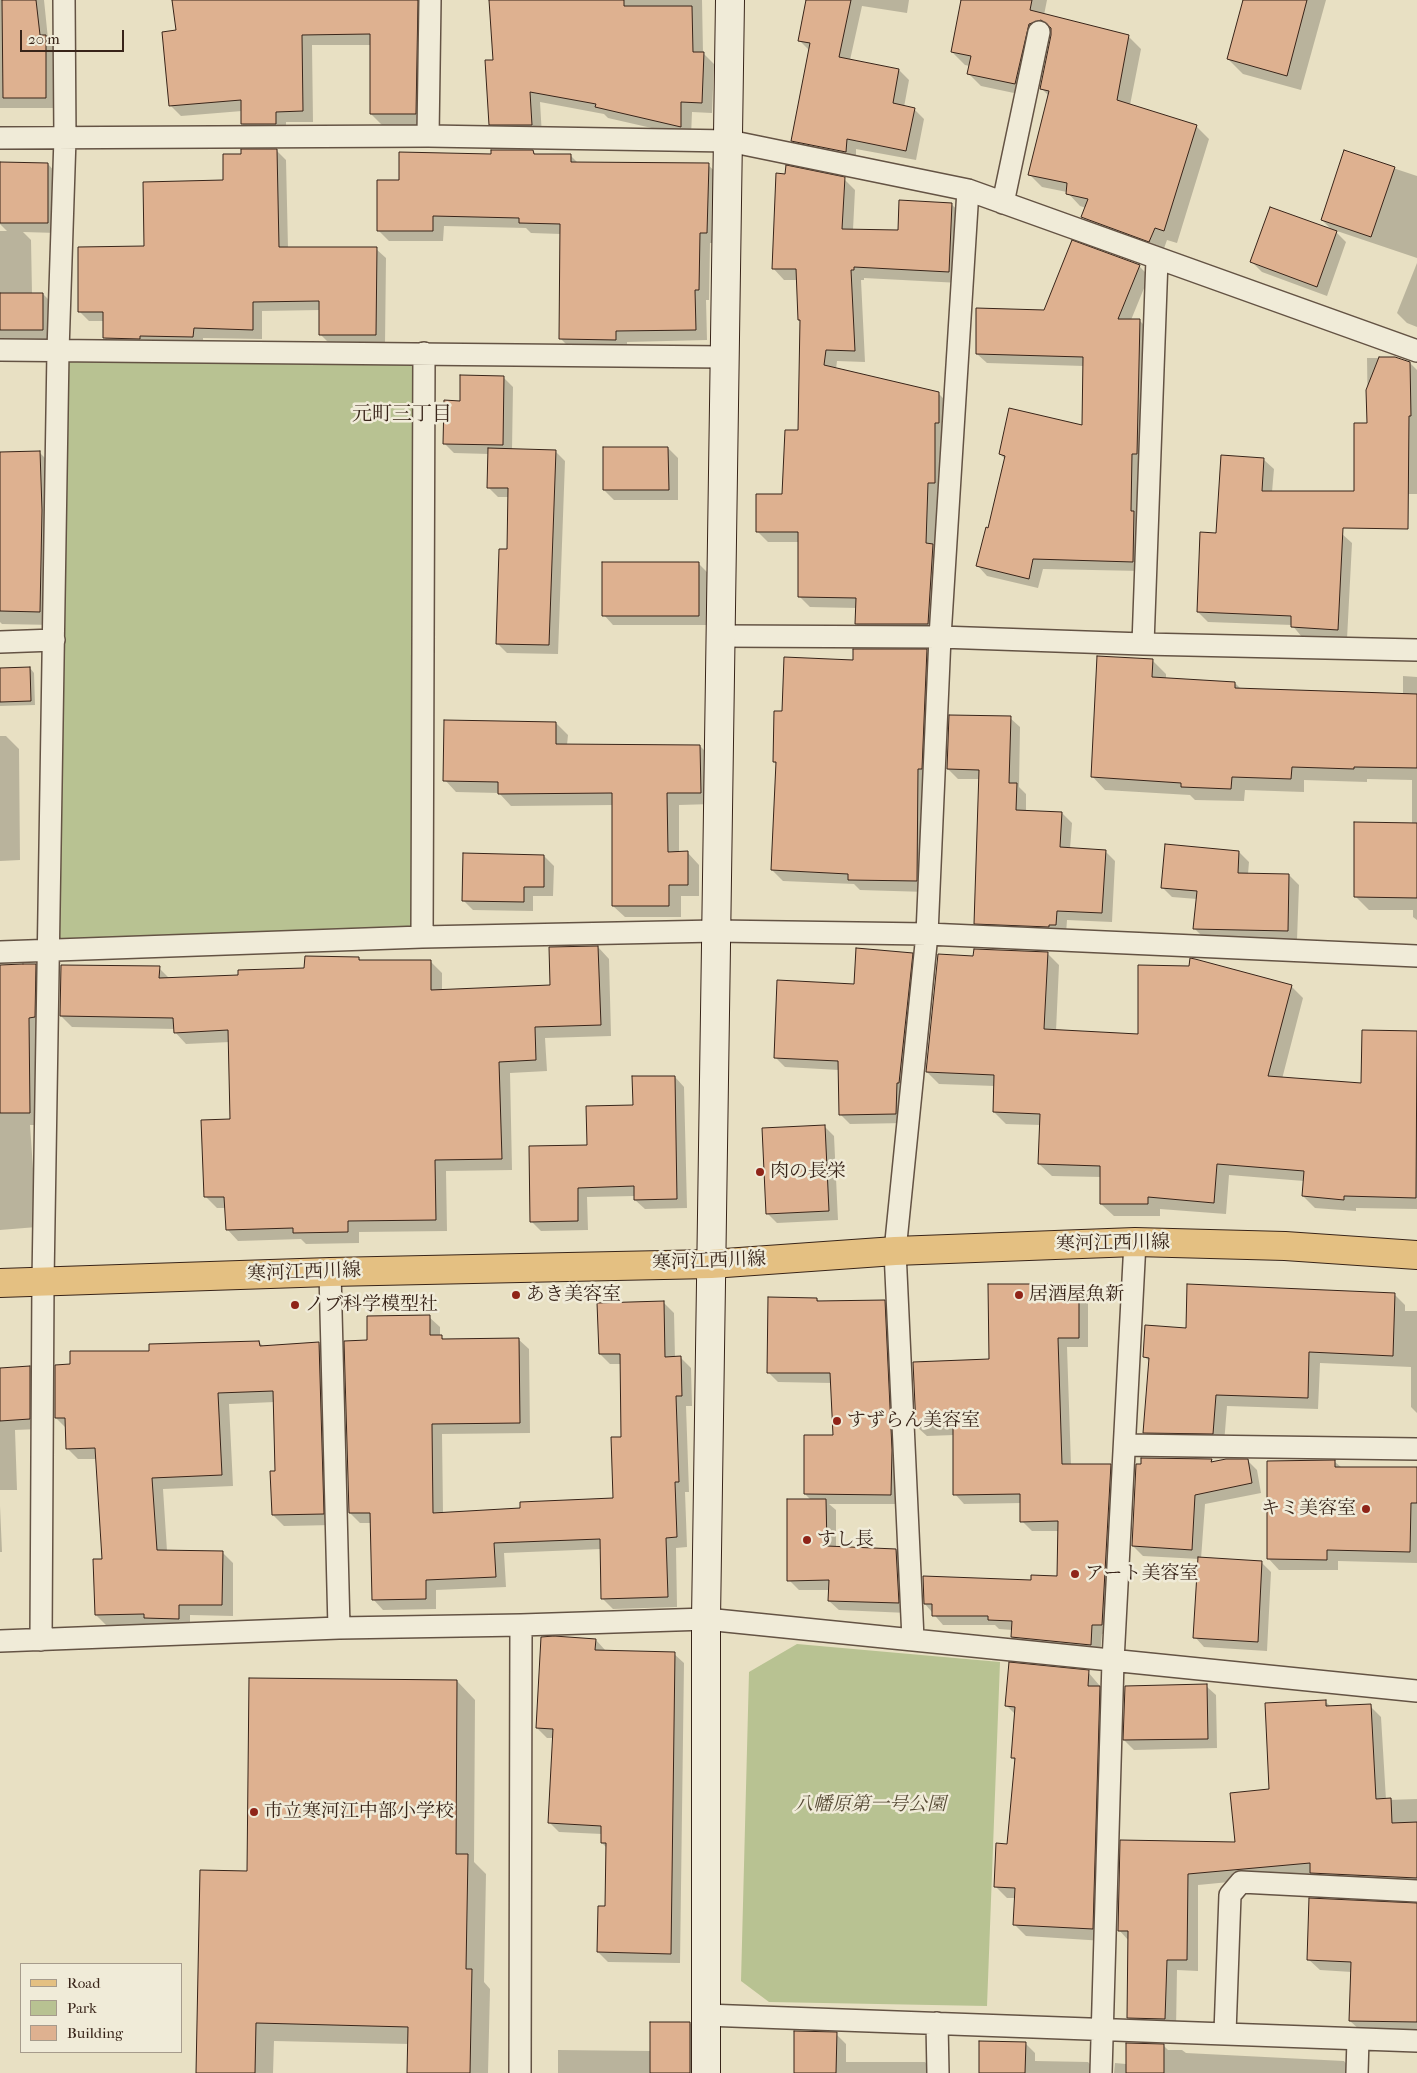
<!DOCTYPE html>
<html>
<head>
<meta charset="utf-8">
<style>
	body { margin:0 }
	#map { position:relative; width:1417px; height:2073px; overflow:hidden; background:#e8e0c3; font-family:"IM FELL French Canon",serif }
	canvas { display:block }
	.legend { position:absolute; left:20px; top:1963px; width:162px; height:90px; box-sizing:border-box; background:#f0ebd8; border:1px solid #a69b8c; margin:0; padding:6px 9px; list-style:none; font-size:15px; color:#382419 }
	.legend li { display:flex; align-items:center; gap:10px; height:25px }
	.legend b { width:25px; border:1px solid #a69b8c }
	.scale { position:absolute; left:20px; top:30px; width:104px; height:22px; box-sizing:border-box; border:2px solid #382419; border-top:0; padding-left:6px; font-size:15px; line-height:18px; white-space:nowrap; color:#382419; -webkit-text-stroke:4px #f0ebd8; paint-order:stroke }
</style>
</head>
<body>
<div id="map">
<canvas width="1417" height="2073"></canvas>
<ul class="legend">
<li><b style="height:6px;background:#e4c082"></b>Road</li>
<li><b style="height:14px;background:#b8c292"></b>Park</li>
<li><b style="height:14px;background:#deb190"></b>Building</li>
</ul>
<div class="scale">20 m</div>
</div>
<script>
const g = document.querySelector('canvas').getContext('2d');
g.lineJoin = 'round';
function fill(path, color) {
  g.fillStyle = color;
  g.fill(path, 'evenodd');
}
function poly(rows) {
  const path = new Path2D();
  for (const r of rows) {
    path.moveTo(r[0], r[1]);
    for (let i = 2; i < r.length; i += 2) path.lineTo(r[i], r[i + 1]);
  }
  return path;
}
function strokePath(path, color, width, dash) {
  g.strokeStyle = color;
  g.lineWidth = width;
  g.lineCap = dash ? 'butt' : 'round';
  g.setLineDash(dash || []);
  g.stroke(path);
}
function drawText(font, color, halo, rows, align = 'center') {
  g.font = font + ' "IM FELL French Canon","Noto Serif JP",serif';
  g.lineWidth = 5;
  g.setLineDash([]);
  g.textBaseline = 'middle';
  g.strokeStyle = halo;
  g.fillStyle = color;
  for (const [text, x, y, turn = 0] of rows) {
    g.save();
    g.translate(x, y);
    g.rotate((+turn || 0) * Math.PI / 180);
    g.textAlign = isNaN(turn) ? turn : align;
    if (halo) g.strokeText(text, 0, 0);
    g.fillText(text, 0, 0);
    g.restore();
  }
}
fill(poly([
	[58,351,424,353,422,937,50,950],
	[797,1644,1000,1662,987,2006,769,2002,741,1981,749,1672]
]), '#b8c292');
fill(poly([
	[0,0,44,0,48,39,56,46,56,108,0,108],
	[173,0,430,0,426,125,382,125,371,114,371,45,312,45,313,122,286,122,286,135,253,135,242,124,242,111,181,116,170,105,177,32],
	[490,0,702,0,703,53,714,64,712,113,692,112,691,137,608,118,604,114,540,102,542,136,502,135,491,124,494,61],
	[808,0,909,0,907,13,862,6,850,60,899,70,909,80,904,107,914,109,924,119,916,160,856,149,856,161,802,150,792,141,810,51,799,40],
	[966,0,1047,0,1044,15,1128,36,1141,49,1130,105,1196,126,1209,139,1177,243,1167,240,1162,254,1095,230,1083,217,1086,208,1080,206,1067,192,1042,187,1030,175,1049,96,1041,88,1052,33,1049,32,1028,96,981,86,968,73,970,66,965,65,952,52],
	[1244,0,1326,0,1301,90,1243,74,1228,59],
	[276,150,286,160,288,248,376,249,386,258,385,344,330,344,320,334,320,310,262,311,262,339,203,338,203,346,114,348,105,338,104,321,89,321,80,312,145,247,225,181,243,155],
	[533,151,536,155,571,156,578,163,708,165,719,175,717,243,710,243,709,300,706,300,707,340,627,342,627,350,571,349,560,338,561,234,531,233,526,228,444,226,443,241,389,241,378,230,400,182,493,156],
	[1345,152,1417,176,1417,258,1334,230,1346,242,1327,296,1262,272,1252,262,1334,232,1322,220],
	[0,164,48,164,57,174,57,233,23,232,31,240,32,294,43,294,53,304,52,340,0,339,0,231,7,231,0,224],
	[844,179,855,190,853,230,899,231,951,204,963,215,960,283,864,278,864,280,861,280,865,362,837,361,836,369,938,393,949,404,939,635,867,635,856,624,857,608,810,607,799,596,799,542,768,542,757,531,783,495,799,432,801,322,799,320,797,280,784,280,773,268],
	[1417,263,1417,327,1407,323,1397,313],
	[1139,266,1149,276,1131,320,1139,320,1149,330,1142,571,1043,569,1038,588,987,576,978,566,989,529,1005,459,1000,454,1083,427,1084,366,987,363,977,354,1045,311],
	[1367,358,1395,358,1410,363,1417,370,1417,494,1365,494,1368,425],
	[503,377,513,387,512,450,555,451,565,461,558,654,507,653,497,643,508,550,509,497,498,497,488,487,489,454,454,453,445,444,461,402],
	[668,448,678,458,678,500,614,500,604,490],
	[0,453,40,453,53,466,53,625,2,624,0,622],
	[1222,457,1264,460,1274,469,1272,492,1342,534,1352,543,1347,639,1302,637,1292,625,1208,622,1198,612,1217,534],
	[699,564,708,573,708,625,613,625,604,615],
	[926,651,937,662,927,892,860,890,854,884,783,881,772,870,777,765,774,762,784,712,854,661],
	[1153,661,1166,674,1166,679,1235,683,1241,689,1403,695,1403,676,1417,677,1417,920,1413,917,1413,910,1369,910,1355,896,1412,824,1412,780,1367,779,1367,782,1304,780,1304,792,1245,790,1244,801,1195,800,1190,795,1105,790,1092,776],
	[30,668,34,673,35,705,0,706,0,669],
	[1010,718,1020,727,1019,787,1026,794,1026,812,1062,813,1072,823,1070,849,1105,851,1115,861,1112,922,1067,920,1066,934,985,933,976,923,980,779,958,779,948,769],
	[556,723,568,735,567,745,700,746,712,758,713,804,679,805,679,853,688,853,699,865,699,896,681,896,681,917,625,917,613,906,613,805,511,806,499,793,456,792,445,780],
	[0,736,6,736,19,749,20,860,0,861],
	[1239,852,1249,862,1248,874,1289,875,1299,885,1297,940,1204,938,1194,928,1197,899,1172,897,1163,888],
	[544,856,554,866,553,896,533,896,533,911,473,910,463,900],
	[598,947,609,959,611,1036,545,1038,547,1071,510,1073,512,1170,446,1171,447,1231,359,1232,359,1243,306,1244,301,1239,238,1241,227,1229,226,1208,217,1208,206,1197,232,1120,230,1042,186,1044,175,1032,175,1029,72,1027,61,1016,159,968,170,979,239,976,306,969,359,958,361,961,431,962,442,973,442,991,552,987],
	[1047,953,1059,965,1056,1031,1139,1035,1291,986,1303,998,1282,1079,1362,1085,1363,1031,1417,1033,1417,1209,1356,1208,1356,1211,1315,1208,1303,1196,1304,1181,1229,1175,1226,1214,1160,1209,1160,1216,1114,1216,1101,1204,1101,1177,1052,1176,1039,1164,1041,1125,1006,1124,994,1112,995,1086,939,1084,927,1072,975,957],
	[911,954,921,964,906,1123,850,1124,840,1114,839,1070,785,1067,775,1057,855,985],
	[0,966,35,966,48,978,42,1125,30,1125,37,1227,0,1230],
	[675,1077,684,1087,687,1208,645,1209,635,1200,635,1196,587,1197,588,1230,541,1231,532,1222,588,1146,634,1106],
	[824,1126,834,1136,838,1220,777,1223,767,1213],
	[1078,1286,1088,1295,1088,1347,1067,1347,1071,1465,1110,1465,1120,1475,1112,1635,1102,1634,1100,1655,1022,1647,1012,1637,1013,1630,999,1629,995,1625,943,1625,925,1604,1058,1577,1059,1531,1032,1531,1022,1521,1022,1503,964,1504,955,1494,954,1435,927,1436,917,1427,990,1360],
	[1394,1294,1405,1305,1405,1311,1417,1311,1417,1413,1411,1407,1411,1367,1320,1363,1318,1409,1227,1406,1224,1444,1156,1443,1145,1432,1150,1362,1145,1357,1187,1329],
	[817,1299,820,1302,884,1301,894,1311,901,1504,829,1504,836,1510,836,1548,896,1550,906,1560,908,1613,839,1610,829,1601,830,1590,799,1590,789,1580,811,1500,805,1494,834,1437,832,1383,778,1382,768,1372],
	[663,1302,674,1313,675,1358,681,1358,691,1368,692,1406,686,1406,689,1492,685,1492,687,1547,676,1548,677,1607,613,1609,602,1598,601,1549,504,1553,506,1587,436,1590,436,1609,383,1610,373,1599,372,1523,360,1523,350,1513,369,1341,429,1317,440,1327,440,1336,445,1340,518,1339,529,1349,530,1433,442,1434,443,1513,521,1510,614,1500,623,1438,622,1364,610,1364,600,1354],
	[259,1342,264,1347,319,1344,330,1355,334,1525,284,1526,273,1515,276,1472,275,1402,229,1404,233,1486,163,1489,167,1551,222,1552,233,1563,233,1616,190,1615,190,1629,157,1629,152,1624,107,1626,96,1615,103,1560,97,1459,78,1459,67,1448,66,1428,56,1418,150,1352],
	[30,1367,39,1377,39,1429,15,1430,17,1490,0,1490,0,1369],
	[1211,1460,1214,1463,1247,1460,1257,1470,1261,1493,1205,1504,1201,1559,1262,1563,1271,1572,1267,1651,1204,1647,1195,1637,1199,1559,1143,1556,1133,1546],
	[1335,1462,1342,1468,1417,1468,1417,1563,1338,1561,1338,1570,1279,1570,1268,1558],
	[0,1506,2,1552,0,1552],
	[596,1640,605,1650,674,1654,684,1663,680,1963,608,1962,598,1952,606,1907,607,1848,602,1843,602,1834,559,1832,549,1822,554,1738,547,1738,537,1728],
	[1088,1672,1111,1699,1104,1941,1026,1936,1015,1925,1016,1898,1007,1898,995,1886,1009,1845,1016,1761,1012,1758,1016,1715,1006,1705],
	[457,1681,475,1700,474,1862,486,1874,484,1982,490,1989,488,2073,409,2073,410,2044,274,2041,273,2073,197,2073,248,1872],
	[1206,1686,1216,1695,1217,1748,1134,1750,1124,1740],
	[1325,1701,1331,1707,1370,1706,1381,1717,1386,1800,1417,1799,1417,1889,1322,1884,1313,1874,1198,1885,1198,1971,1177,1970,1176,2030,1140,2029,1128,2017,1129,1941,1119,1930,1121,1842,1237,1844],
	[1417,1905,1417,2033,1362,2032,1350,2021,1352,1972,1320,1970,1308,1959],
	[690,2023,701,2035,701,2073,558,2073,558,2050,651,2051],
	[836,2034,846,2044,846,2062,925,2062,935,2073,795,2073],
	[1025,2043,1035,2053,1035,2061,1088,2062,1098,2073,980,2073],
	[1164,2046,1168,2050,1182,2050,1186,2053,1344,2061,1354,2073,1114,2073,1115,2063,1126,2064]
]), '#0003');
const building = poly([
	[2,0,36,0,40,35,46,35,46,98,3,98,2,0],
	[172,0,418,0,416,114,370,114,370,34,302,35,303,111,276,112,276,124,241,124,241,100,169,106,162,32,176,30,172,0],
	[489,0,624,0,624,6,692,6,693,52,704,52,702,103,681,102,681,127,595,107,596,104,530,92,532,125,489,125,485,60,493,60,489,0],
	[806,0,851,0,839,57,899,69,893,103,915,108,906,151,847,139,846,152,791,141,810,43,798,41,806,0],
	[961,0,1032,0,1030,10,1129,35,1117,100,1197,125,1164,231,1155,228,1149,242,1081,217,1088,199,1066,194,1067,183,1028,175,1049,91,1040,89,1051,35,1051,28,1041,20,1029,24,1015,84,967,74,971,56,951,52,961,0],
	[1243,0,1307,0,1287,76,1227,59,1243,0],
	[241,149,277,149,279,247,377,247,376,335,319,335,319,301,253,302,253,330,194,328,193,337,140,336,140,339,103,338,103,312,78,312,78,247,144,246,143,182,223,180,223,154,241,154,241,149],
	[491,150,533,150,534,154,571,154,571,162,709,163,707,233,700,233,699,290,695,290,696,330,616,331,616,340,559,339,560,224,519,223,519,218,433,216,433,231,377,231,377,180,399,180,399,152,491,154,491,150],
	[1344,150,1395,167,1371,237,1321,220,1344,150],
	[0,162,48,163,48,223,0,223,0,162],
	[786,165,845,177,842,229,898,230,899,200,952,203,949,272,854,267,854,270,851,270,855,351,826,350,824,365,939,392,939,423,935,423,935,483,928,483,926,543,933,544,928,624,855,624,856,598,798,597,798,532,756,532,756,494,782,494,785,430,798,430,800,320,798,320,796,269,772,269,776,173,785,174,786,165],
	[1270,207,1337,231,1317,287,1250,262,1270,207],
	[1072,240,1140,265,1118,319,1140,319,1137,454,1132,454,1131,511,1134,511,1133,562,1033,559,1029,579,976,566,986,527,988,528,1005,456,999,454,1009,408,1082,425,1083,357,976,354,976,308,1044,310,1072,240],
	[0,293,43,293,43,330,0,330,0,293],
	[1379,357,1395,357,1410,362,1411,416,1409,416,1408,529,1343,528,1338,630,1291,627,1291,616,1197,612,1200,532,1216,533,1221,455,1264,458,1262,491,1354,491,1354,423,1367,423,1366,390,1379,357],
	[460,375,504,376,503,445,443,444,444,400,460,401,460,375],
	[603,447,668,447,669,490,603,490,603,447],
	[488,448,556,450,549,645,496,644,499,549,507,549,508,488,487,488,488,448],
	[40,451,42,510,40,612,0,611,0,452,40,451],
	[602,562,699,562,699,616,602,616,602,562],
	[853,649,927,649,922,769,918,769,917,881,848,880,848,874,771,870,776,762,773,762,774,711,782,711,784,657,853,660,853,649],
	[1097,656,1153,659,1152,677,1235,682,1235,688,1417,694,1417,768,1354,767,1354,769,1292,767,1291,779,1232,777,1231,789,1181,787,1181,783,1091,777,1097,656],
	[30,667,31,701,0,702,0,668,30,667],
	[949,715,1011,716,1009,783,1017,783,1016,810,1062,812,1060,847,1106,850,1102,913,1057,911,1056,925,1049,925,1049,927,974,924,979,770,947,769,949,715],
	[444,720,556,722,556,744,700,745,701,793,667,793,668,852,688,851,688,885,669,885,669,906,612,906,612,793,498,794,498,782,443,781,444,720],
	[1354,822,1417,823,1417,898,1354,897,1354,822],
	[1165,844,1239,851,1238,873,1289,874,1288,931,1193,929,1197,891,1161,888,1165,844],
	[463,853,544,855,544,887,524,887,524,902,462,901,463,853],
	[598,946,601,1025,535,1027,536,1060,499,1062,502,1159,435,1160,436,1220,348,1221,348,1232,293,1233,293,1228,226,1230,224,1197,204,1197,201,1120,230,1119,228,1030,174,1033,173,1018,60,1016,61,965,160,966,159,978,238,975,238,970,304,968,305,956,359,957,359,960,431,960,431,990,550,985,549,947,598,946],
	[856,948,913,953,899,1083,897,1083,896,1114,839,1115,838,1061,774,1058,777,980,854,984,856,948],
	[974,949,1048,952,1044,1029,1138,1034,1138,965,1189,966,1190,958,1195,959,1292,985,1268,1076,1361,1083,1362,1030,1417,1031,1416,1198,1344,1196,1344,1200,1302,1196,1304,1171,1217,1164,1214,1203,1148,1197,1148,1204,1100,1204,1100,1166,1038,1164,1040,1114,993,1112,994,1075,926,1072,938,954,973,956,974,949],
	[23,964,36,964,35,1017,29,1018,30,1113,0,1113,0,965,23,964],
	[632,1076,675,1076,677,1199,634,1200,634,1186,578,1188,578,1221,530,1222,529,1146,587,1145,586,1106,633,1105,632,1076],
	[825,1125,829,1211,766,1214,762,1128,825,1125],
	[988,1284,1079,1284,1079,1338,1058,1338,1062,1464,1111,1464,1102,1625,1092,1625,1091,1645,1011,1637,1012,1621,988,1620,988,1616,932,1616,932,1604,924,1604,923,1576,1031,1580,1031,1575,1057,1576,1058,1521,1020,1522,1020,1494,953,1495,953,1426,916,1427,913,1362,989,1359,988,1284],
	[1187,1284,1395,1293,1393,1356,1309,1352,1308,1398,1216,1395,1213,1434,1143,1433,1149,1358,1143,1357,1145,1325,1186,1328,1187,1284],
	[768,1297,817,1298,817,1301,885,1300,892,1450,891,1495,804,1494,804,1435,833,1435,830,1373,767,1373,768,1297],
	[664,1301,665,1357,681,1356,682,1396,676,1396,679,1482,675,1482,677,1537,666,1538,668,1597,601,1599,600,1539,494,1543,496,1577,426,1580,426,1599,372,1600,370,1513,349,1513,344,1341,367,1340,367,1316,430,1315,430,1335,442,1335,442,1339,519,1338,520,1423,432,1424,433,1513,520,1508,520,1502,613,1498,611,1437,621,1437,620,1354,599,1354,597,1303,664,1301],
	[259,1341,260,1346,319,1342,324,1514,272,1515,270,1471,275,1471,273,1391,218,1393,222,1475,152,1478,157,1550,223,1551,222,1605,179,1605,179,1619,144,1618,144,1614,95,1615,93,1559,102,1559,95,1448,66,1449,65,1418,55,1418,55,1365,70,1364,70,1351,149,1351,149,1344,259,1341],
	[30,1366,30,1419,0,1421,0,1368,30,1366],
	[1141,1458,1212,1459,1211,1462,1226,1459,1248,1459,1252,1483,1195,1495,1192,1550,1132,1546,1136,1464,1141,1464,1141,1458],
	[1335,1460,1335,1467,1417,1467,1417,1503,1411,1503,1410,1552,1327,1550,1327,1560,1267,1559,1267,1461,1335,1460],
	[787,1499,826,1499,827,1546,896,1549,899,1603,828,1601,829,1580,787,1581,787,1499],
	[1198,1557,1262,1561,1258,1642,1193,1638,1198,1557],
	[554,1636,596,1639,595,1650,675,1652,671,1954,597,1952,598,1906,605,1906,606,1843,601,1843,601,1826,548,1823,553,1729,536,1728,541,1637,554,1636],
	[1009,1662,1089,1670,1088,1686,1100,1686,1093,1929,1013,1925,1015,1888,994,1887,996,1843,1007,1844,1015,1758,1011,1758,1015,1707,1005,1706,1009,1662],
	[249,1678,457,1680,456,1854,468,1854,466,1969,472,1969,470,2073,407,2073,408,2027,256,2023,255,2073,196,2073,200,1870,247,1871,249,1678],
	[1207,1684,1208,1739,1123,1740,1125,1686,1207,1684],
	[1326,1700,1326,1706,1371,1704,1376,1799,1391,1798,1392,1823,1417,1822,1417,1878,1310,1873,1310,1863,1188,1874,1187,1960,1167,1960,1165,2019,1127,2018,1128,1931,1118,1931,1120,1840,1235,1842,1230,1793,1269,1789,1265,1703,1326,1700],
	[1309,1898,1417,1903,1417,2022,1349,2021,1351,1962,1307,1960,1309,1898],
	[650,2022,690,2022,690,2073,650,2073,650,2022],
	[794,2031,837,2032,836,2073,794,2073,794,2031],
	[979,2041,1026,2042,1025,2073,979,2073,979,2041],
	[1126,2043,1164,2044,1164,2073,1126,2073,1126,2043]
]);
fill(building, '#deb190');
strokePath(building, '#382419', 1);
const lane = poly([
	[428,136,430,0],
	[0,138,428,136,729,141,968,190,1417,351],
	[1003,203,1039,32],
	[0,350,723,357],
	[719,636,940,637,1143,644,1417,650],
	[0,642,54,640],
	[1143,644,1157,259],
	[422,937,424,353],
	[0,952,422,937,716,931,927,934,1417,956],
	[330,1272,339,1628],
	[1125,1445,1417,1449],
	[913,1639,895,1251,927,934,940,637,968,190],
	[41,1640,43,1281,58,351,65,138,64,0],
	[0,1641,339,1628,521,1625,706,1619,1417,1691],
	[705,2015,1417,2041],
	[937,2023,938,2073],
	[1225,2033,1230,1895,1241,1882,1417,1891],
	[520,2073,521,1625],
	[1101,2073,1113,1661,1135,1242],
	[1357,2073,1358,2039]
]);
const secondary = poly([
	[706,2073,706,1619,730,0]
]);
const primary = poly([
	[0,1283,330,1272,711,1264,895,1251,1135,1242,1285,1246,1417,1255]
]);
strokePath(lane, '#645344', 24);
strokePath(secondary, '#382419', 30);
strokePath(primary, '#382419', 30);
strokePath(lane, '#f0ebd8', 21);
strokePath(secondary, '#f0ebd8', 28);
strokePath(primary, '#e4c082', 28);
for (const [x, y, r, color] of [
	[760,1172,5,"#8f2418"],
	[516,1295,5,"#8f2418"],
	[1019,1295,5,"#8f2418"],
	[295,1305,5,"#8f2418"],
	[837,1421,5,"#8f2418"],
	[1366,1509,5,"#8f2418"],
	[807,1540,5,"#8f2418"],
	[1075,1574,5,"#8f2418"],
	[254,1812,5,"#8f2418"]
]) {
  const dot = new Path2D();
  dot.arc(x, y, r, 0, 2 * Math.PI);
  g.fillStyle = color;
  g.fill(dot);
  strokePath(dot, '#f0ebd8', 2);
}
drawText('19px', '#382419', '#f0ebd8', [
	["肉の長栄",770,1172],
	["あき美容室",526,1295],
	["居酒屋魚新",1029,1295],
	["ノブ科学模型社",305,1305],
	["すずらん美容室",847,1421],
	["キミ美容室",1356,1509,"right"],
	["すし長",817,1540],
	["アート美容室",1085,1574],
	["市立寒河江中部小学校",264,1812]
], 'left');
drawText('19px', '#382419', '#f0ebd8', [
	["寒河江西川線",1113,1244,-1],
	["寒河江西川線",709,1262,-2],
	["寒河江西川線",304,1273,-2]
]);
drawText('italic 19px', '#584c37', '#f0ebd8', [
	["八幡原第一号公園",870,1805]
]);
drawText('20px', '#382419', '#f0ebd8', [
	["元町三丁目",402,415]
]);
</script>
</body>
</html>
